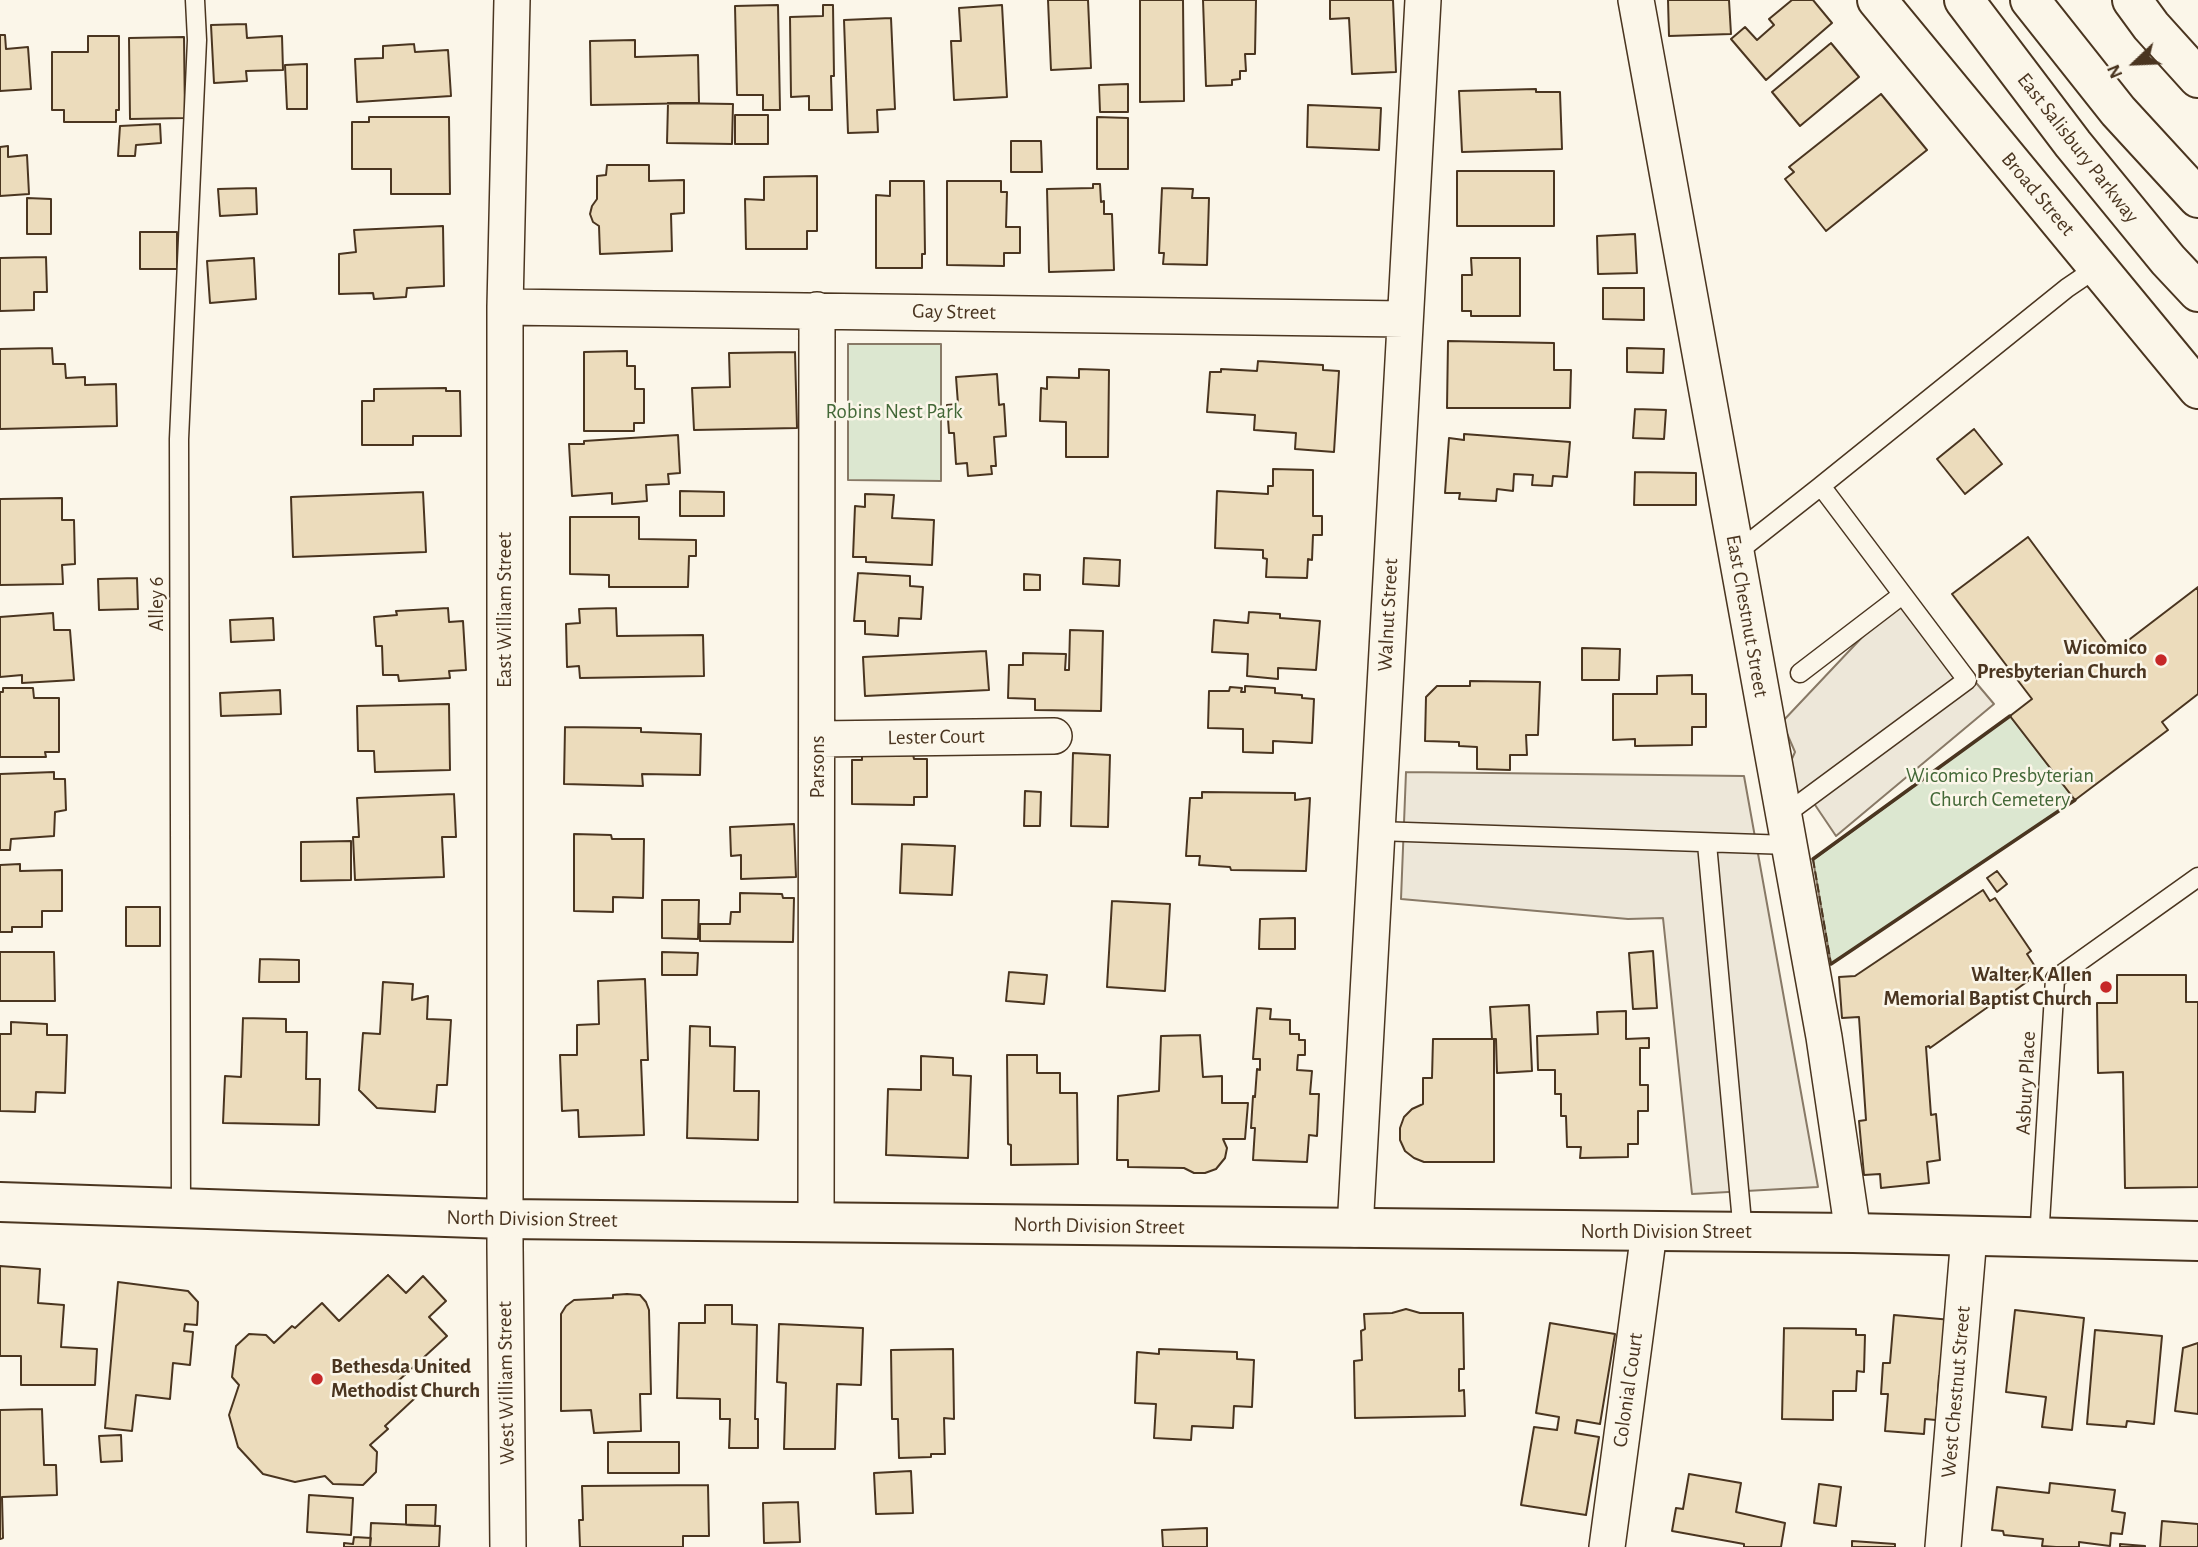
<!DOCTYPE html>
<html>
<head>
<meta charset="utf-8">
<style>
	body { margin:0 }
	#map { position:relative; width:2198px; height:1547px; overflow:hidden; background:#fbf6e9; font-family:"Alegreya Sans",sans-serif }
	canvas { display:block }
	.north { position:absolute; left:2100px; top:28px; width:70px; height:70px; -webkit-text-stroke:5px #fbf6e9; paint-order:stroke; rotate:247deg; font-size:19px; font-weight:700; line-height:28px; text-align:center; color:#4a3520 }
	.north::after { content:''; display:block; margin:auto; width:24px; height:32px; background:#4a3520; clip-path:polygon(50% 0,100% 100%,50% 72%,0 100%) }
</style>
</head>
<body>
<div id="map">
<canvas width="2198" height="1547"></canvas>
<div class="north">N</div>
</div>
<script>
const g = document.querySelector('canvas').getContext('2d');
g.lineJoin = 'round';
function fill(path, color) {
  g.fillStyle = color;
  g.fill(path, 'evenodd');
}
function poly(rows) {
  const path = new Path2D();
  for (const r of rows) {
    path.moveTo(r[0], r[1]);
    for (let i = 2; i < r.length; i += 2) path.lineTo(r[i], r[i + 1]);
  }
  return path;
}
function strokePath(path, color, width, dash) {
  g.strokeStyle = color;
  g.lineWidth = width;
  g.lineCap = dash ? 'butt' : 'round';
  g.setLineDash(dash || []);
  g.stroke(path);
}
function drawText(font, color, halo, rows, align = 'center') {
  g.font = font + ' "Alegreya Sans",sans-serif';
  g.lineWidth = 5;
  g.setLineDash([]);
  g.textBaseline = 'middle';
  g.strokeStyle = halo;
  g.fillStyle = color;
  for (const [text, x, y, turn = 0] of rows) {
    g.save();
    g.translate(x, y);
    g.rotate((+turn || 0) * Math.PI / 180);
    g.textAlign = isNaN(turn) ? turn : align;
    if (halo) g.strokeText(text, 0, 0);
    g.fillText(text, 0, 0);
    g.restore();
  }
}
const green = poly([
	[848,344,941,344,941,481,848,480,848,344],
	[2010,716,2075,800,1831,964,1813,860,2010,716]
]);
fill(green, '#dce7d0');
strokePath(green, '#887966', 2);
const parking = poly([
	[1902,595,1994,704,1836,836,1807,793,1794,796,1786,772,1795,752,1782,722,1902,595],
	[1406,772,1744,776,1818,1187,1692,1194,1663,918,1628,919,1401,899,1406,772]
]);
fill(parking, '#ede7d9');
strokePath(parking, '#887966', 2);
const building = poly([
	[1048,0,1088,0,1091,68,1051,70,1048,0],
	[1140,0,1183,0,1184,101,1140,102,1140,0],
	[1203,0,1256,0,1255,54,1245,54,1246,71,1240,71,1240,79,1232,80,1232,85,1206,86,1203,0],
	[1330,0,1393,0,1396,72,1352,74,1349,18,1330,19,1330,0],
	[1668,0,1729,0,1731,34,1669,36,1668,0],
	[1792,0,1813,0,1832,23,1766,80,1731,39,1745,27,1757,40,1774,25,1769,19,1792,0],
	[778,5,780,110,763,110,763,95,737,95,735,6,778,5],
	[823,5,833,5,834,76,831,76,832,110,809,110,809,96,791,97,790,17,823,16,823,5],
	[1002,5,1007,97,954,100,951,41,961,41,959,8,1002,5],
	[891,18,895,109,877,110,878,132,848,133,844,20,891,18],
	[246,24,247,38,282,36,283,70,246,71,247,81,214,83,211,25,246,24],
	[0,35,5,35,6,49,28,47,31,89,0,91,0,35],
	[88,36,119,36,119,110,116,110,116,122,64,122,64,110,52,110,52,52,88,52,88,36],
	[184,37,185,118,130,119,129,38,184,37],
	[635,40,635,57,698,55,699,103,591,105,590,41,635,40],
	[1831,43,1859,77,1800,126,1772,92,1831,43],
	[414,44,415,52,448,50,451,96,357,102,355,59,383,58,383,46,414,44],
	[307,64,307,109,287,109,285,65,307,64],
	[1128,84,1128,112,1100,112,1099,85,1128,84],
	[1536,89,1536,92,1560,92,1562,149,1462,152,1459,91,1536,89],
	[1881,94,1927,150,1826,231,1785,179,1794,172,1789,167,1881,94],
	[668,103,733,104,732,144,667,143,668,103],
	[1308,105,1381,108,1379,150,1307,147,1308,105],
	[735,115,768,115,768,144,735,144,735,115],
	[369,117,449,117,450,194,391,194,391,169,352,169,352,122,369,122,369,117],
	[1097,117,1128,118,1128,169,1097,169,1097,117],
	[160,124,161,143,136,145,135,156,118,156,120,126,160,124],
	[1011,141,1041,141,1042,172,1011,172,1011,141],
	[8,146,8,157,27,155,29,194,0,196,0,147,8,146],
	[607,165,649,165,649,181,684,180,684,213,671,214,672,251,600,254,599,226,593,222,590,214,592,206,597,199,597,176,606,175,607,165],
	[1457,171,1554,171,1554,226,1457,226,1457,171],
	[817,176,817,231,807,231,807,249,746,249,745,199,764,200,764,177,817,176],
	[890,181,924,181,925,254,922,254,922,268,876,268,876,195,890,196,890,181],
	[947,181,1001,181,1001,192,1007,192,1006,227,1020,227,1020,253,1004,253,1004,266,947,265,947,181],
	[1093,184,1100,184,1101,202,1104,201,1104,214,1112,214,1114,270,1049,272,1047,189,1093,188,1093,184],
	[256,188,257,214,220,216,218,189,256,188],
	[1162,188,1193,189,1192,198,1209,198,1207,265,1163,264,1164,253,1159,253,1162,188],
	[27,198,51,199,51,234,27,234,27,198],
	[443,226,444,286,407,288,406,297,374,299,373,293,339,294,339,254,356,252,354,230,443,226],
	[140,232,177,232,177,269,140,269,140,232],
	[1635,234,1637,273,1598,274,1597,236,1635,234],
	[46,257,47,292,34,292,34,310,0,311,0,258,46,257],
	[254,258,256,299,210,303,207,261,254,258],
	[1471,258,1520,258,1520,316,1471,316,1471,311,1462,311,1462,275,1472,275,1471,258],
	[1603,288,1644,288,1644,320,1603,319,1603,288],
	[1448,341,1554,343,1554,370,1571,370,1570,408,1447,408,1448,341],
	[52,348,53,364,65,364,66,378,85,377,85,385,116,384,117,426,0,429,0,349,52,348],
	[1627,348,1664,349,1663,373,1627,372,1627,348],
	[627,351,627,366,635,366,635,389,644,389,644,423,634,423,634,431,584,431,584,352,627,351],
	[795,352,797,428,694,430,692,388,730,387,729,353,795,352],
	[1258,361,1323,365,1323,370,1339,371,1334,452,1295,449,1296,433,1254,430,1255,415,1207,412,1210,372,1221,372,1221,369,1257,371,1258,361],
	[1079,369,1109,370,1108,457,1066,457,1066,422,1040,421,1041,388,1047,389,1047,377,1079,378,1079,369],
	[997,374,999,405,1004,404,1006,436,994,437,996,466,991,466,992,474,968,476,967,463,956,464,954,433,949,433,947,405,958,404,956,377,997,374],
	[446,388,446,391,460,391,461,436,413,436,413,445,362,445,362,401,374,401,374,389,446,388],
	[1635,409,1666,410,1664,439,1633,438,1635,409],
	[1974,429,2002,464,1965,494,1937,459,1974,429],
	[1464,434,1570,442,1567,477,1553,476,1552,486,1532,485,1533,475,1514,474,1513,491,1497,489,1496,501,1459,499,1460,493,1445,493,1449,438,1464,440,1464,434],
	[678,435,680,473,668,474,669,484,646,485,647,501,612,504,612,493,572,496,569,444,584,444,584,441,678,435],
	[1273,469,1313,470,1313,516,1322,516,1322,535,1313,535,1312,560,1308,559,1307,578,1266,577,1267,559,1263,558,1263,550,1215,548,1217,491,1268,494,1268,486,1273,486,1273,469],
	[1635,472,1696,473,1696,505,1634,505,1635,472],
	[680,491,724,492,724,516,680,516,680,491],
	[423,492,426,552,293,557,291,497,423,492],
	[865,494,894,495,892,518,934,520,932,565,866,562,866,557,853,557,855,506,865,507,865,494],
	[62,498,62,520,74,520,75,564,62,565,63,584,0,585,0,499,62,498],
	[570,517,639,517,639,539,696,540,696,556,689,556,688,587,609,587,609,575,570,574,570,517],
	[2028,537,2113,652,2198,587,2198,694,2162,722,2168,730,2075,800,2010,716,2032,699,1952,594,2028,537],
	[1084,558,1120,560,1119,586,1083,584,1084,558],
	[858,573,910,576,910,586,923,587,921,619,899,618,898,636,865,634,865,621,854,621,858,573],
	[1024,574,1040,575,1040,590,1024,590,1024,574],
	[137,578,138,609,99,610,98,579,137,578],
	[448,608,449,622,463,621,466,670,449,671,450,678,399,681,398,675,383,675,382,646,376,646,374,617,397,615,396,611,448,608],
	[616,608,617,636,703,635,704,676,580,678,579,666,567,667,566,624,580,623,579,609,616,608],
	[1249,612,1280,614,1280,618,1320,621,1316,670,1278,668,1278,679,1247,676,1248,654,1212,652,1214,620,1248,623,1249,612],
	[53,613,54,630,70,630,74,680,22,683,22,675,0,677,0,617,53,613],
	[273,618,274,640,231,642,230,620,273,618],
	[1070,630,1103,631,1101,711,1035,710,1035,699,1008,698,1009,665,1023,665,1023,653,1066,654,1065,670,1069,670,1070,630],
	[1582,648,1620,649,1619,680,1582,680,1582,648],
	[986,651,989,690,865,696,863,657,986,651],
	[1692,675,1692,694,1706,694,1706,727,1692,727,1692,745,1635,746,1635,739,1613,740,1613,694,1657,694,1657,676,1692,675],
	[1470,681,1540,682,1538,735,1526,735,1527,755,1510,755,1510,770,1477,769,1477,747,1459,746,1459,742,1425,741,1426,697,1437,686,1470,686,1470,681],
	[1245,686,1275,688,1275,693,1302,695,1302,698,1314,699,1312,743,1273,741,1273,753,1243,752,1243,729,1208,728,1209,691,1229,691,1230,687,1242,688,1241,692,1245,692,1245,686],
	[3,688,33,688,34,698,59,698,59,752,45,752,46,757,0,757,0,692,3,692,3,688],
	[280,690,281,714,221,716,220,693,280,690],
	[449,704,450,770,375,772,374,751,358,751,357,706,449,704],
	[565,727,641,728,641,732,701,734,700,775,642,774,643,786,564,784,565,727],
	[1073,753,1110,755,1108,827,1071,826,1073,753],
	[913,754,914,759,927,759,927,797,914,797,914,805,852,804,852,760,862,760,862,755,913,754],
	[54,772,54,779,65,779,66,810,55,812,54,836,11,839,10,850,0,850,0,774,54,772],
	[1025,791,1041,792,1040,826,1024,826,1025,791],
	[1202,792,1295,793,1295,800,1310,798,1306,871,1231,870,1230,867,1199,865,1200,856,1186,856,1190,798,1202,798,1202,792],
	[454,794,456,837,442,837,444,877,355,880,353,837,359,837,357,798,454,794],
	[794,824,796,877,741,879,741,855,731,856,730,827,794,824],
	[574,834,611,835,612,839,644,839,643,898,613,897,613,912,574,911,574,834],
	[351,841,351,880,301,881,301,842,351,841],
	[902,844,955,846,952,895,900,893,902,844],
	[20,864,20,871,62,870,62,911,42,911,42,927,12,927,12,932,0,932,0,865,20,864],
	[1997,871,2007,884,1997,892,1987,878,1997,871],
	[1983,890,1990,901,1995,898,2031,951,2027,954,2038,971,2027,979,2028,981,2003,999,2002,997,1930,1048,1929,1046,1926,1047,1931,1115,1936,1114,1940,1160,1927,1162,1929,1183,1881,1188,1880,1174,1864,1175,1859,1121,1866,1120,1859,1017,1842,1018,1839,977,1855,976,1983,890],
	[740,893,782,894,783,898,794,898,793,942,700,941,700,924,730,924,731,912,740,912,740,893],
	[662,900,699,900,698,939,662,938,662,900],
	[1112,901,1170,904,1165,991,1107,987,1112,901],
	[126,907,160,907,160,946,126,946,126,907],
	[1295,918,1295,949,1259,949,1260,919,1295,918],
	[1653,951,1657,1008,1633,1009,1629,953,1653,951],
	[0,952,54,952,55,1001,0,1001,0,952],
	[662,952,698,953,697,975,662,975,662,952],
	[260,959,299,960,299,982,259,982,260,959],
	[1009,972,1047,975,1044,1004,1006,1001,1009,972],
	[2117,975,2186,975,2186,1002,2198,1002,2198,1187,2125,1188,2123,1072,2098,1073,2097,1003,2117,1003,2117,975],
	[645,979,648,1060,641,1060,644,1135,579,1137,578,1110,562,1111,560,1055,577,1055,577,1025,599,1024,598,981,645,979],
	[383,982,413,984,412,1000,428,996,427,1019,451,1020,447,1085,437,1085,435,1112,377,1108,359,1090,363,1033,380,1034,383,982],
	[1529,1005,1532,1071,1497,1073,1496,1039,1492,1039,1490,1007,1529,1005],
	[1257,1008,1271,1009,1270,1019,1290,1020,1290,1034,1299,1034,1299,1040,1305,1040,1305,1055,1298,1055,1297,1070,1312,1071,1310,1094,1319,1094,1317,1136,1309,1135,1307,1162,1253,1160,1255,1128,1251,1128,1253,1096,1255,1097,1257,1069,1260,1070,1260,1059,1253,1059,1257,1008],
	[1626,1011,1626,1039,1649,1038,1649,1048,1640,1048,1640,1085,1648,1085,1648,1111,1638,1111,1638,1144,1628,1144,1628,1157,1580,1158,1581,1147,1567,1147,1566,1116,1561,1116,1561,1094,1555,1094,1555,1070,1538,1070,1537,1036,1598,1034,1597,1012,1626,1011],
	[243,1018,286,1019,286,1032,307,1032,306,1079,320,1079,319,1125,223,1123,225,1076,241,1077,243,1018],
	[11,1022,47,1024,47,1035,67,1035,65,1093,36,1092,35,1112,0,1111,0,1034,11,1034,11,1022],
	[690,1026,710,1027,710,1046,735,1047,734,1091,759,1091,758,1140,687,1138,690,1026],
	[1200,1035,1203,1077,1222,1076,1222,1103,1248,1103,1245,1139,1223,1139,1227,1148,1225,1158,1216,1169,1205,1173,1194,1173,1184,1168,1128,1167,1128,1160,1117,1160,1118,1096,1159,1091,1161,1036,1200,1035],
	[1433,1039,1494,1039,1494,1162,1424,1162,1414,1158,1405,1151,1400,1140,1400,1128,1404,1117,1412,1109,1423,1104,1423,1078,1432,1078,1433,1039],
	[1007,1055,1037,1055,1037,1073,1060,1073,1060,1093,1077,1093,1078,1164,1011,1165,1011,1145,1008,1144,1007,1055],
	[921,1056,953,1058,953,1075,971,1076,968,1158,886,1155,888,1089,921,1090,921,1056],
	[0,1266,40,1269,38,1303,64,1305,61,1347,97,1349,95,1385,21,1385,21,1356,0,1356,0,1266],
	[388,1275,406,1293,423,1276,446,1301,429,1317,447,1336,397,1382,414,1399,385,1426,388,1429,370,1445,377,1452,376,1472,363,1485,333,1484,325,1476,295,1482,263,1474,238,1447,229,1415,239,1385,232,1377,236,1346,249,1334,266,1335,274,1343,292,1326,295,1328,322,1303,339,1321,388,1275],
	[118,1282,188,1291,198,1302,197,1325,185,1324,184,1331,193,1332,190,1365,173,1363,170,1399,136,1395,132,1431,105,1428,118,1282],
	[627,1294,640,1295,646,1302,649,1310,651,1394,640,1394,641,1431,594,1433,591,1410,561,1411,561,1314,566,1306,574,1300,613,1298,613,1295,627,1294],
	[705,1305,732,1305,732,1324,757,1325,755,1419,758,1419,758,1448,729,1448,730,1419,720,1419,720,1399,677,1398,679,1323,705,1323,705,1305],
	[1406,1309,1420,1313,1463,1313,1464,1369,1459,1369,1459,1391,1464,1390,1465,1416,1355,1418,1354,1361,1362,1360,1361,1331,1365,1329,1364,1314,1392,1313,1406,1309],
	[2015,1310,2084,1318,2072,1430,2042,1427,2046,1397,2006,1392,2015,1310],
	[1894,1315,1952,1320,1948,1377,1939,1376,1936,1420,1925,1419,1924,1434,1885,1431,1888,1394,1881,1394,1883,1363,1890,1363,1894,1315],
	[1550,1323,1615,1334,1600,1424,1577,1420,1575,1433,1599,1437,1586,1515,1521,1505,1534,1427,1557,1430,1559,1417,1536,1413,1550,1323],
	[779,1324,863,1328,861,1385,837,1384,835,1449,784,1449,786,1383,777,1382,779,1324],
	[1784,1328,1856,1329,1856,1335,1865,1335,1864,1372,1857,1371,1856,1391,1833,1391,1833,1420,1782,1419,1784,1328],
	[2095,1330,2162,1336,2154,1424,2127,1421,2126,1427,2087,1424,2095,1330],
	[2198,1343,2198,1414,2175,1411,2183,1348,2198,1343],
	[953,1349,954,1419,944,1418,945,1454,931,1454,931,1457,899,1458,898,1419,892,1419,891,1350,953,1349],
	[1159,1349,1237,1352,1237,1359,1254,1360,1252,1407,1234,1406,1233,1428,1192,1426,1191,1440,1154,1438,1156,1404,1135,1403,1137,1352,1159,1354,1159,1349],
	[42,1409,44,1465,56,1465,57,1495,2,1497,3,1538,0,1539,0,1410,42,1409],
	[121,1435,122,1461,101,1462,99,1436,121,1435],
	[608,1442,679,1442,679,1473,608,1473,608,1442],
	[911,1471,913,1513,876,1514,874,1473,911,1471],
	[1689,1474,1741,1483,1736,1512,1785,1523,1781,1547,1744,1547,1744,1544,1672,1531,1676,1508,1683,1509,1689,1474],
	[2050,1483,2115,1490,2112,1511,2125,1513,2122,1534,2111,1533,2110,1546,2079,1542,2079,1547,2056,1547,2042,1546,2043,1539,2004,1535,2003,1531,1992,1530,1997,1487,2049,1493,2050,1483],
	[1819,1484,1841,1487,1836,1526,1814,1523,1819,1484],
	[708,1485,709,1536,683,1536,683,1547,580,1547,579,1520,583,1520,582,1486,708,1485],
	[309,1495,353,1498,351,1535,307,1532,309,1495],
	[798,1502,800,1542,764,1543,763,1503,798,1502],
	[406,1505,436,1505,435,1526,406,1525,406,1505],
	[2162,1521,2198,1524,2198,1547,2160,1547,2162,1521],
	[371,1523,440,1526,439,1547,370,1547,371,1523],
	[1207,1528,1207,1547,1163,1547,1162,1530,1207,1528],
	[354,1537,371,1538,370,1547,344,1547,344,1543,353,1544,354,1537],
	[1852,1541,1895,1544,1895,1547,1852,1547,1852,1541],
	[2120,1544,2145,1546,2145,1547,2120,1547,2120,1544]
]);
fill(building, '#ecdcbc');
strokePath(building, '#4a3520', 2);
const service = poly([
	[1736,553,1821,486],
	[1800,673,1902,595],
	[1783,816,1967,680,1821,486,2067,288,2098,267],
	[1377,831,1789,845],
	[1707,844,1743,1233],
	[181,1208,179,439,197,40,195,0],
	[2039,1239,2055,979,2198,877]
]);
const minor = poly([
	[1636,0,1824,1037,1853,1233],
	[505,307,1404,319],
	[818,739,1054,736],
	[816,1223,817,310],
	[1355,1229,1423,0],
	[508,1547,505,1247,505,307,512,0],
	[1607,1547,1649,1232],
	[1943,1547,1969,1236]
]);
const tertiary = poly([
	[1877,0,2198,389],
	[2132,0,2151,26,2198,78],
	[0,1202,505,1219,1853,1233,2198,1241]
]);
const primary = poly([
	[1964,0,2073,144,2168,260,2198,292],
	[2030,0,2118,111,2198,198]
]);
strokePath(service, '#4a3520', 21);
strokePath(minor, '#4a3520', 38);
strokePath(tertiary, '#4a3520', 42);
strokePath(primary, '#4a3520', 42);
strokePath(service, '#fbf6e9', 18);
strokePath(minor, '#fbf6e9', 35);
strokePath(tertiary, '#fbf6e9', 38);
strokePath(primary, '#fbf6e9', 38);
strokePath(poly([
	[1813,859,1831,964]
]), '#4a3520', 2, [9, 3.5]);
strokePath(poly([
	[1813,859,2010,716],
	[1831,964,2075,800]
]), '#4a3520', 3.5);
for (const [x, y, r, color] of [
	[2161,660,7,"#c62828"],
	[2106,987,7,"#c62828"],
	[317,1379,7,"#c62828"]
]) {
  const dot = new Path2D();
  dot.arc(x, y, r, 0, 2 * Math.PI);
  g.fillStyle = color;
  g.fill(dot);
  strokePath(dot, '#fbf6e9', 2.5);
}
drawText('21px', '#4a3520', '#fbf6e9', [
	["East Salisbury Parkway",2078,148,52],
	["Broad Street",2038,194,50],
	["Gay Street",954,312,1],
	["Alley 6",157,604,-90],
	["East William Street",505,610,-90],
	["Walnut Street",1388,615,-87],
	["East Chestnut Street",1747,616,80],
	["Lester Court",936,737,-1],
	["Parsons",818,767,-90],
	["Asbury Place",2026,1083,-87],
	["North Division Street",532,1219,1],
	["North Division Street",1099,1226,1],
	["North Division Street",1666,1232],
	["West William Street",506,1383,-91],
	["Colonial Court",1628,1390,-82],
	["West Chestnut Street",1956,1392,-85]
]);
drawText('21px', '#436837', '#fbf6e9', [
	["Robins Nest Park",894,412],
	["Wicomico Presbyterian",2000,776],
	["Church Cemetery",2000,800]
]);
drawText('bold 21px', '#4a3520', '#fbf6e9', [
	["Wicomico",2147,648],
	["Presbyterian Church",2147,672],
	["Walter K Allen",2092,975],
	["Memorial Baptist Church",2092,999],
	["Bethesda United",331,1367,"left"],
	["Methodist Church",331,1391,"left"]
], 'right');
</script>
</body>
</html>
